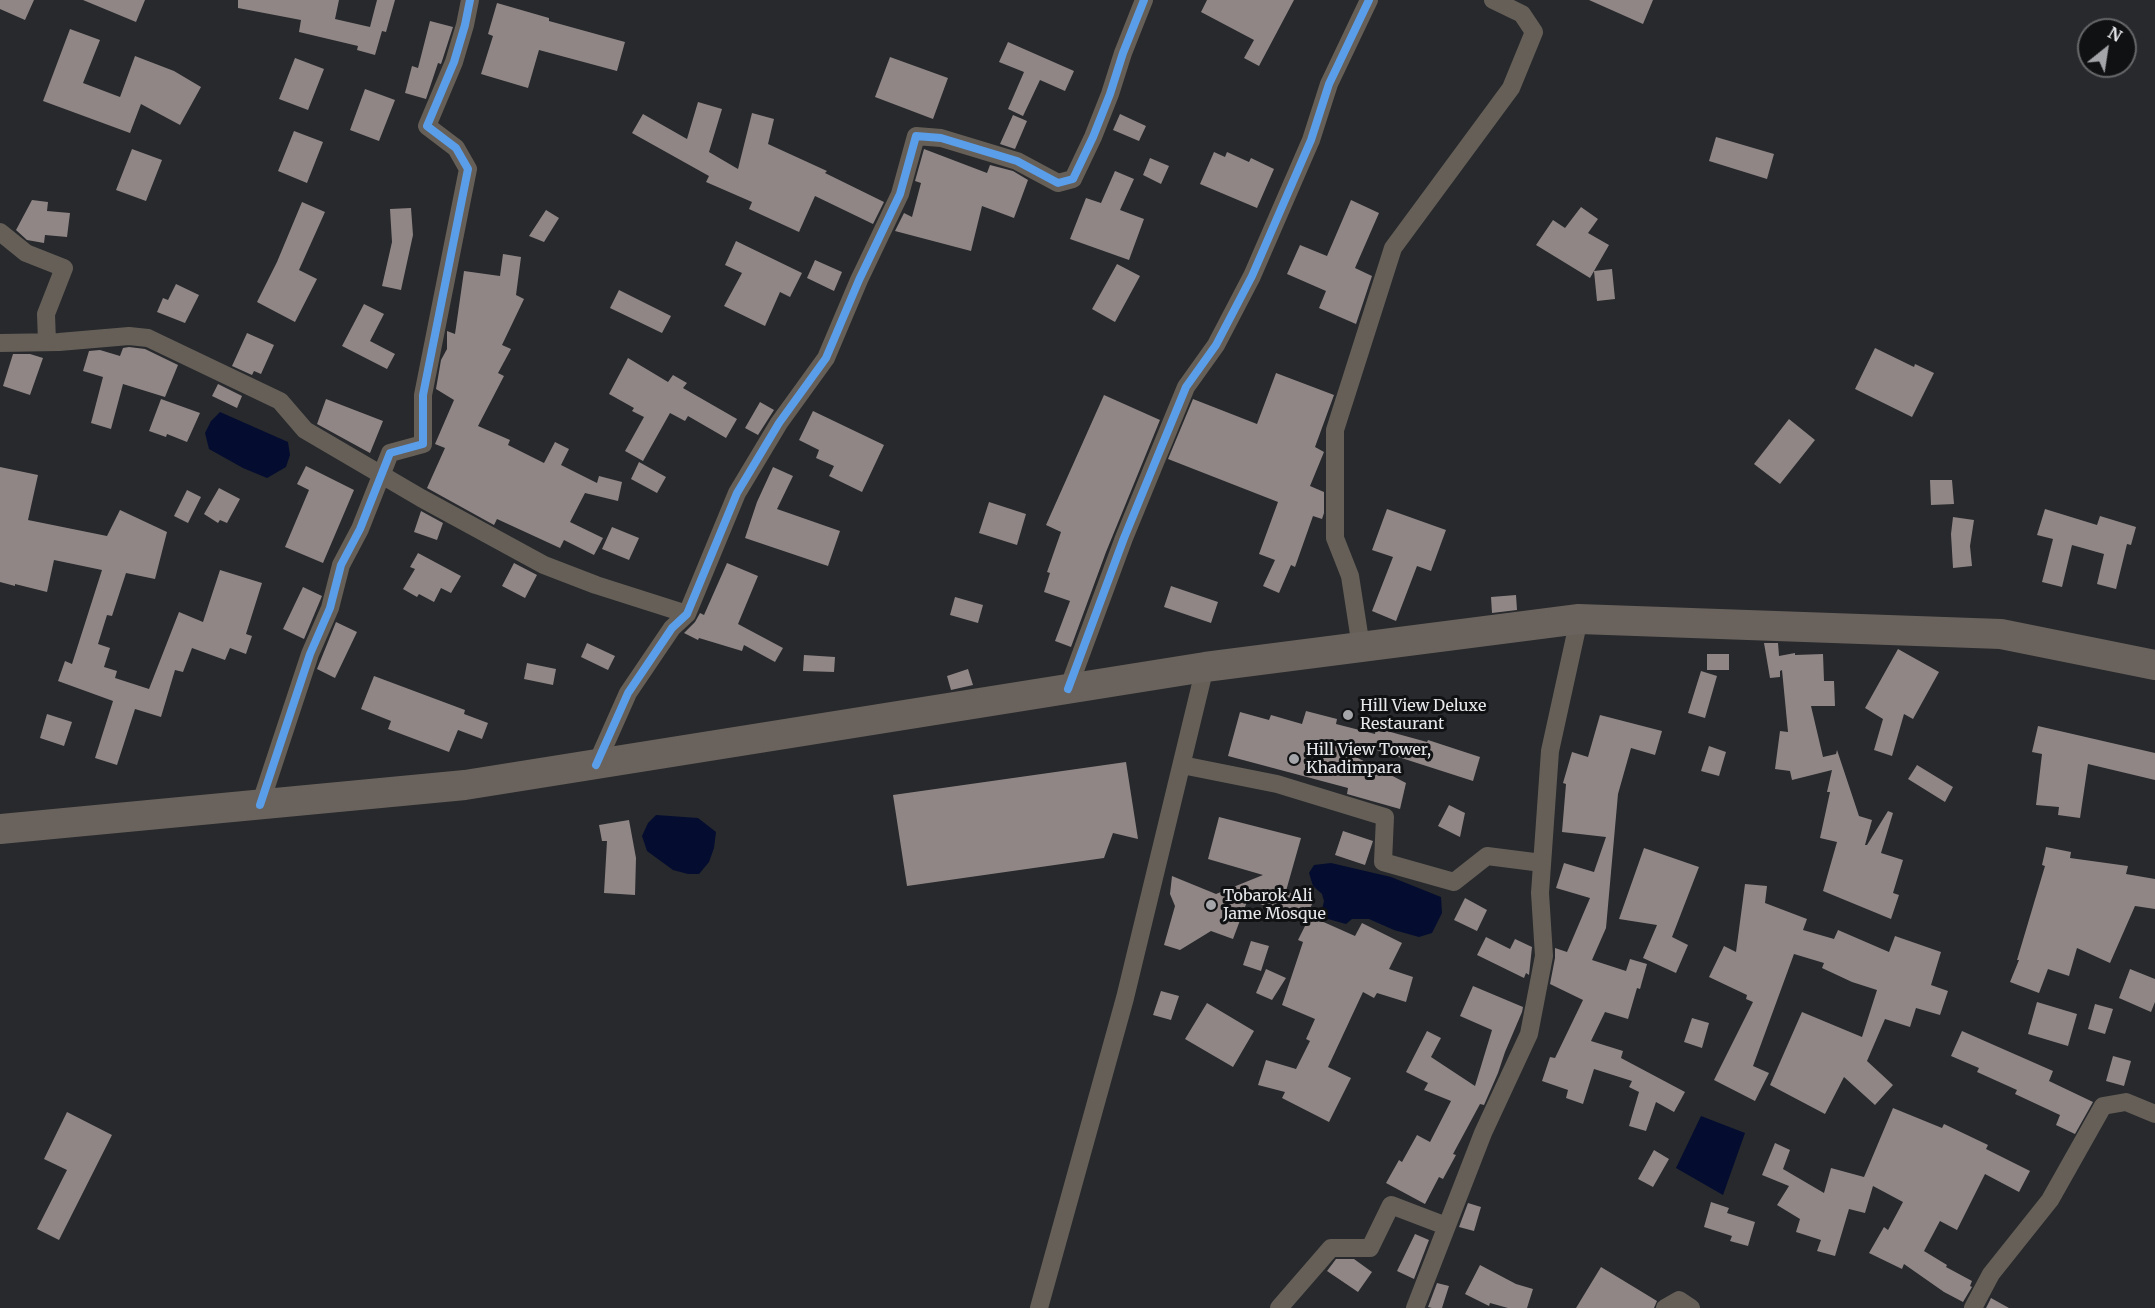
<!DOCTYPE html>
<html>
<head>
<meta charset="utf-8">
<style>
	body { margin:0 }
	#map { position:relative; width:2155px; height:1308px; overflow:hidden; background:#27292c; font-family:Merriweather,serif }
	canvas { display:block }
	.north { position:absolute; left:2077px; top:18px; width:60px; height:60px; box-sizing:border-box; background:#101113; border:2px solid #666769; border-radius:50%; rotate:30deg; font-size:16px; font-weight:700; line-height:24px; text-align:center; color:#e7e8eb }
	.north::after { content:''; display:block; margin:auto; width:21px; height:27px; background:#a4a5a8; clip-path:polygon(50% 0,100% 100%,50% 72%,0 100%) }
</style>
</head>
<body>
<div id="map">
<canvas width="2155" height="1308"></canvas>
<div class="north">N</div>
</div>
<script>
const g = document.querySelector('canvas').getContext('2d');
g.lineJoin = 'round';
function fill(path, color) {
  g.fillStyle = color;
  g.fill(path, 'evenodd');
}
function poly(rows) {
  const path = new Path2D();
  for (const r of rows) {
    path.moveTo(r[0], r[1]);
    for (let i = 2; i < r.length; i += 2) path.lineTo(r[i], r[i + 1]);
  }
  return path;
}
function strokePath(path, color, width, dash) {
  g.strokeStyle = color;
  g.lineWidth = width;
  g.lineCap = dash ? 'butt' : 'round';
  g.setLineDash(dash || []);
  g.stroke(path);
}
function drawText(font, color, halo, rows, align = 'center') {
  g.font = font + ' Merriweather,serif';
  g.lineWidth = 6;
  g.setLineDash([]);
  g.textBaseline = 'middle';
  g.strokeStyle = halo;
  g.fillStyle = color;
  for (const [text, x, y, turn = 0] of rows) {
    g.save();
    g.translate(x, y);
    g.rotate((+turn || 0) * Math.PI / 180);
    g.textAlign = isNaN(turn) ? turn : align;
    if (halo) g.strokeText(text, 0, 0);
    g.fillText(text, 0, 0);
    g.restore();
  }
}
fill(poly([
	[220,412,288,442,290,455,286,467,267,478,243,468,209,449,205,433,211,421],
	[656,815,698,818,716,832,714,848,709,862,699,874,688,874,673,870,647,851,642,836,648,823],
	[1331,863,1391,877,1441,897,1442,913,1432,933,1419,937,1394,930,1369,919,1352,919,1346,924,1328,919,1321,913,1324,901,1322,894,1313,886,1309,873,1314,865],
	[1701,1116,1745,1133,1723,1195,1676,1168]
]), '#040d30');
fill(poly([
	[0,0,34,0,25,20,0,9],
	[83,0,145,0,136,22],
	[238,0,339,0,335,19,370,27,377,0,395,0,386,32,382,31,375,55,357,50,358,46,299,32,301,20,238,8],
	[1207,0,1294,0,1259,66,1244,58,1254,40,1201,12],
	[1589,0,1653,0,1643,24],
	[497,3,549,18,549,21,625,42,617,71,539,50,528,88,481,74,493,36,488,34],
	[430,21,453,27,443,58,441,64,438,63,426,99,405,93,412,66,418,68],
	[70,29,100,40,83,83,120,97,135,56,174,71,201,87,180,125,141,104,130,133,43,101],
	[1008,42,1074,71,1065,91,1040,80,1023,116,1008,109,1024,72,999,62],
	[890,57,948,78,933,119,875,97],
	[295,58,324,69,308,110,279,99],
	[365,89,395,100,379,141,350,130],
	[698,102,722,109,709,152,738,169,752,113,774,119,768,144,827,171,825,173,884,202,873,224,815,196,799,232,749,209,752,202,706,182,709,176,632,133,643,114,687,139],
	[1120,114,1146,126,1139,141,1113,130],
	[1013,115,1027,121,1015,149,1000,144],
	[294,131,323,142,307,183,278,171],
	[1716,137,1774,154,1767,179,1709,161],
	[132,149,162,160,146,201,116,190],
	[924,149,987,173,990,165,1013,171,1028,180,1014,218,982,206,971,251,895,231,904,213,912,217,921,183,915,181],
	[1214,152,1225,157,1227,152,1249,162,1251,158,1274,169,1257,208,1200,184],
	[1150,158,1169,166,1161,184,1143,175],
	[1115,171,1134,179,1120,210,1144,219,1129,260,1070,239,1086,198,1101,203],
	[32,200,48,202,47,211,70,213,67,237,45,235,44,243,27,240,16,230],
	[1351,200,1379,213,1355,268,1372,276,1356,324,1319,308,1326,291,1287,274,1300,245,1327,256],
	[302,202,325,212,299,270,317,279,295,322,257,302,277,262],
	[1581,207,1598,219,1588,233,1609,245,1590,278,1536,245,1553,220,1565,228],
	[411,208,413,235,401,290,382,286,392,242,390,209],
	[546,210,559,218,544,242,529,236],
	[736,241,802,273,790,297,780,292,765,326,724,306,742,273,725,265],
	[503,254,521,257,516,295,524,299,502,345,511,349,498,373,504,376,478,426,510,440,508,445,544,463,555,442,569,449,561,465,597,483,599,476,622,482,618,501,585,493,570,522,603,538,594,555,564,540,560,548,497,519,494,525,427,488,445,448,435,444,454,400,436,389,441,360,447,349,447,331,455,334,464,271,500,276],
	[815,260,842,272,834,291,807,278],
	[1117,264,1140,276,1115,322,1092,309],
	[1612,269,1615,299,1597,301,1594,271],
	[176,284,199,295,185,323,157,312,163,298,168,300],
	[619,290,671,316,662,333,610,308],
	[364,304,384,314,370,341,395,354,387,369,342,346],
	[247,333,274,345,261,374,254,371,252,375,232,366],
	[129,347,145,349,178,365,165,397,123,384,111,429,91,423,103,377,83,371,89,351,100,350,120,356,123,348],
	[1875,348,1914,367,1915,364,1934,373,1912,417,1855,389],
	[13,354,30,354,43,358,30,395,3,386],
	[628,358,668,382,673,375,687,383,683,388,737,419,726,438,688,416,685,421,670,413,643,461,625,451,644,417,632,411,634,408,609,394],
	[1276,373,1334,395,1315,447,1324,452,1310,486,1324,492,1324,513,1322,519,1313,516,1295,567,1291,565,1279,593,1263,586,1275,560,1259,554,1278,502,1168,459,1193,399,1257,424],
	[218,384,242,396,237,408,212,396],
	[1104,395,1160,420,1106,552,1071,647,1055,641,1070,601,1044,592,1050,573,1047,572,1061,532,1046,525],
	[161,399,200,413,187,442,167,434,166,437,149,431],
	[326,399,383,421,370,453,317,424],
	[760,402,774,410,758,435,745,428],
	[813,411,884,445,862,492,829,476,834,466,816,458,819,450,799,440],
	[1789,419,1815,440,1780,484,1754,464],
	[639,462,666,477,657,493,631,479],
	[306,466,354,490,323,563,285,547,309,490,297,484],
	[0,467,38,475,28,520,107,536,120,510,167,532,155,579,126,573,112,616,107,615,98,644,110,648,104,667,117,671,115,678,149,689,179,612,203,622,220,570,262,583,246,634,252,636,246,654,230,648,225,660,192,648,183,672,175,670,161,717,135,709,117,765,95,758,113,701,58,681,65,661,72,664,102,570,54,560,47,592,15,584,15,586,0,582],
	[773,467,793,476,777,509,840,531,828,566,745,538,757,502],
	[1930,480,1952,480,1954,504,1931,505],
	[219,488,240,499,227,523,220,520,218,523,204,514],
	[187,490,201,497,188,523,174,516],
	[989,502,1026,514,1017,545,979,533],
	[1387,509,1446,530,1431,571,1417,566,1396,621,1372,611,1393,557,1372,550],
	[2045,509,2097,525,2100,516,2136,527,2131,545,2127,544,2116,589,2097,584,2104,554,2072,545,2062,587,2042,582,2053,539,2037,535],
	[421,511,443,523,437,540,414,532],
	[1953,517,1974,520,1970,546,1972,566,1953,568,1951,534],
	[612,527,639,538,629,560,602,549],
	[418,553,461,576,451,593,441,588,434,602,419,594,417,597,403,589,415,569,410,567],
	[514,563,537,575,525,598,502,586],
	[727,563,758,576,738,624,783,648,775,662,744,645,742,651,699,638,698,640,684,633,695,622,700,613,704,615],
	[1171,586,1218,602,1211,623,1164,607],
	[303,587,322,596,304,639,283,629],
	[1516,595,1517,610,1492,613,1491,597],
	[955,597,983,605,978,623,950,615],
	[336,622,357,632,335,678,317,669],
	[587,643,615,656,608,670,581,657],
	[1760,643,1778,643,1779,656,1795,653,1795,655,1823,654,1824,681,1834,681,1835,706,1811,706,1823,757,1836,754,1837,750,1859,816,1872,820,1865,845,1867,845,1888,811,1893,813,1881,853,1903,860,1893,893,1899,895,1891,919,1823,891,1837,842,1820,838,1830,792,1827,792,1832,770,1792,780,1790,771,1775,769,1780,731,1788,732,1782,670,1780,671,1780,677,1770,678,1764,643],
	[1898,649,1939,672,1913,719,1904,714,1892,756,1874,750,1883,719,1865,708],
	[1707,654,1729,654,1729,670,1707,670],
	[804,655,835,657,834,672,803,671],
	[527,663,556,669,553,685,524,679],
	[968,669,973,685,951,690,947,676],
	[1701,671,1717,676,1705,718,1688,713],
	[374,676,465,710,464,714,488,723,482,739,458,730,449,752,388,729,391,721,361,709],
	[1306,711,1337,719,1336,724,1375,734,1376,728,1427,742,1428,740,1480,757,1473,781,1361,745,1356,757,1406,783,1400,809,1347,794,1348,788,1228,756,1240,712,1269,720,1271,715,1302,724],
	[47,714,72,722,64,746,40,738],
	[1600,715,1662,731,1655,755,1631,748,1618,794,1606,928,1592,960,1626,971,1630,959,1647,964,1640,989,1637,988,1628,1019,1605,1012,1591,1041,1623,1051,1621,1058,1685,1092,1674,1112,1656,1102,1646,1131,1629,1126,1639,1092,1629,1087,1632,1081,1594,1069,1583,1104,1566,1098,1568,1090,1542,1081,1550,1057,1555,1058,1583,1000,1550,984,1555,958,1555,948,1567,952,1590,898,1556,888,1564,863,1594,872,1606,837,1562,832,1566,784,1563,783,1572,752,1588,757],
	[2038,726,2155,753,2155,780,2088,764,2080,818,2058,815,2059,807,2036,805,2042,754,2032,752],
	[1709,746,1726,752,1719,776,1701,771],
	[1126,762,1138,839,1113,833,1104,858,907,886,893,795],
	[1917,765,1953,787,1945,802,1908,779],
	[1449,805,1465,813,1460,837,1438,826],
	[1219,817,1301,838,1286,891,1313,902,1304,922,1248,899,1233,939,1211,931,1180,950,1164,945,1175,906,1170,894,1172,876,1216,894,1263,875,1208,859],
	[629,820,636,858,635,895,604,893,607,841,602,841,599,825],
	[1343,831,1373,841,1365,865,1335,855],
	[2046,847,2071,852,2070,858,2128,866,2126,874,2155,879,2155,909,2135,906,2110,963,2077,948,2069,976,2048,969,2039,993,2010,982,2019,960,2017,960,2045,866,2042,865],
	[1644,848,1699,867,1672,937,1688,945,1676,973,1643,958,1657,925,1619,919],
	[1745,884,1767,886,1765,903,1807,919,1803,930,1834,939,1838,930,1889,952,1895,936,1941,952,1931,985,1948,991,1940,1015,1916,1008,1910,1027,1885,1019,1867,1061,1893,1085,1875,1105,1844,1077,1825,1114,1770,1085,1802,1012,1862,1037,1877,990,1852,982,1822,968,1824,963,1794,954,1753,1066,1769,1073,1755,1101,1714,1080,1753,1002,1746,999,1747,995,1709,977,1724,946,1736,952],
	[1465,898,1487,910,1477,931,1454,920],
	[1310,916,1355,936,1362,923,1402,943,1389,969,1413,977,1406,1002,1377,993,1374,998,1363,992,1328,1067,1351,1078,1329,1122,1282,1098,1285,1092,1258,1085,1266,1060,1296,1069,1310,1041,1306,1039,1315,1019,1282,1005,1303,942,1298,940],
	[1486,937,1510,949,1515,939,1532,947,1529,975,1526,973,1524,978,1477,955],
	[1251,941,1269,946,1261,971,1243,965],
	[1266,969,1286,978,1272,1000,1256,993],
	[2130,969,2155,979,2155,1002,2151,1012,2119,998],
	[1473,986,1523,1007,1522,1012,1505,1052,1498,1073,1484,1105,1480,1104,1453,1154,1456,1155,1443,1179,1439,1177,1425,1204,1386,1183,1399,1160,1402,1162,1417,1135,1430,1142,1451,1101,1424,1090,1428,1083,1406,1072,1427,1031,1441,1038,1431,1057,1475,1086,1492,1030,1460,1016],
	[1161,991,1179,996,1171,1020,1153,1015],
	[2037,1002,2077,1014,2068,1046,2028,1034],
	[1207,1003,1254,1031,1233,1067,1185,1039],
	[2095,1004,2113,1009,2105,1034,2088,1029],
	[1692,1018,1709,1023,1702,1048,1684,1042],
	[1962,1031,2053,1071,2049,1081,2093,1102,2075,1134,2056,1125,2060,1115,2015,1094,2017,1090,1977,1072,1979,1068,1951,1056],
	[2113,1056,2131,1061,2124,1086,2106,1081],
	[1893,1108,1942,1128,1944,1124,1988,1145,1986,1149,2030,1171,2019,1192,1985,1174,1957,1230,1940,1221,1924,1251,1947,1265,1946,1267,1972,1281,1970,1286,1972,1287,1963,1302,1944,1292,1904,1264,1902,1269,1869,1253,1884,1227,1888,1230,1903,1202,1873,1186,1865,1213,1849,1209,1835,1256,1817,1251,1821,1240,1796,1232,1800,1219,1777,1205,1789,1186,1762,1175,1775,1143,1790,1150,1783,1169,1824,1193,1831,1168,1864,1177],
	[67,1112,112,1135,59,1240,37,1229,67,1170,44,1159],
	[1654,1150,1669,1159,1653,1187,1638,1179],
	[1711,1202,1729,1208,1727,1213,1755,1222,1748,1246,1730,1241,1732,1236,1704,1227],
	[1468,1203,1481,1207,1474,1231,1459,1227],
	[1415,1234,1429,1240,1414,1279,1397,1271],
	[1336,1259,1354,1259,1372,1272,1358,1292,1327,1271],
	[1480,1265,1516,1284,1533,1289,1527,1308,1508,1308,1490,1303,1489,1306,1465,1294],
	[1601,1267,1657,1301,1654,1308,1576,1308],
	[1437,1283,1449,1286,1442,1308,1432,1308,1428,1307],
	[1991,1298,2009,1308,1986,1308]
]), '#908686');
strokePath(poly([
	[0,232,26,253,64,268,46,314,47,342],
	[0,343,59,342,129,336,148,338,280,401,305,430,421,498,544,565,596,585,687,614],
	[1361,647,1350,576,1335,538,1335,430,1393,248,1511,88,1534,32,1522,14,1493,0],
	[1068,689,1124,538,1186,387,1216,345,1252,276,1311,140,1329,84,1369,0],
	[596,765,628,693,672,628,687,614,737,493,779,423,826,358,859,280,900,194,916,136,941,138,1017,161,1058,183,1073,179,1093,137,1110,94,1123,53,1144,0],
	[1182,765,1277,784,1385,817,1383,862,1454,882,1487,856,1542,863],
	[260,805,310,654,330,608,341,565,360,529,390,453,423,444,423,395,468,169,456,148,427,126,454,62,465,25,470,0],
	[1039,1308,1125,998,1205,667],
	[1279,1308,1331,1248,1370,1248,1391,1205,1446,1226],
	[1415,1308,1483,1133,1529,1034,1544,956,1540,893,1550,751,1579,619],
	[1665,1308,1679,1300,1691,1308],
	[1973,1308,1991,1274,2050,1200,2103,1106,2126,1102,2155,1114]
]), '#655f58', 18);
strokePath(poly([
	[0,829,465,785,1205,667,1579,619,2001,634,2155,665]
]), '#6a625c', 30);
strokePath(poly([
	[1068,689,1124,538,1186,387,1216,345,1252,276,1311,140,1329,84,1369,0],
	[596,765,628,693,672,628,687,614,737,493,779,423,826,358,859,280,900,194,916,136,941,138,1017,161,1058,183,1073,179,1093,137,1110,94,1123,53,1144,0],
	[260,805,310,654,330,608,341,565,360,529,390,453,423,444,423,395,468,169,456,148,427,126,454,62,465,25,470,0]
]), '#5a9eea', 8);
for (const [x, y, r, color] of [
	[1348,715,6,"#a4a5a8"],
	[1294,759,6,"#a4a5a8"],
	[1211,905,6,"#a4a5a8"]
]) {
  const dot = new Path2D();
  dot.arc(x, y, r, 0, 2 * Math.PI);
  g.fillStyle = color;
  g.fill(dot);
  strokePath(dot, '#101113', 2);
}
drawText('16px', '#e7e8eb', '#101113', [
	["Hill View Deluxe",1360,706],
	["Restaurant",1360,724],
	["Hill View Tower,",1306,750],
	["Khadimpara",1306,768],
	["Tobarok Ali",1223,896],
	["Jame Mosque",1223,914]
], 'left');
</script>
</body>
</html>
